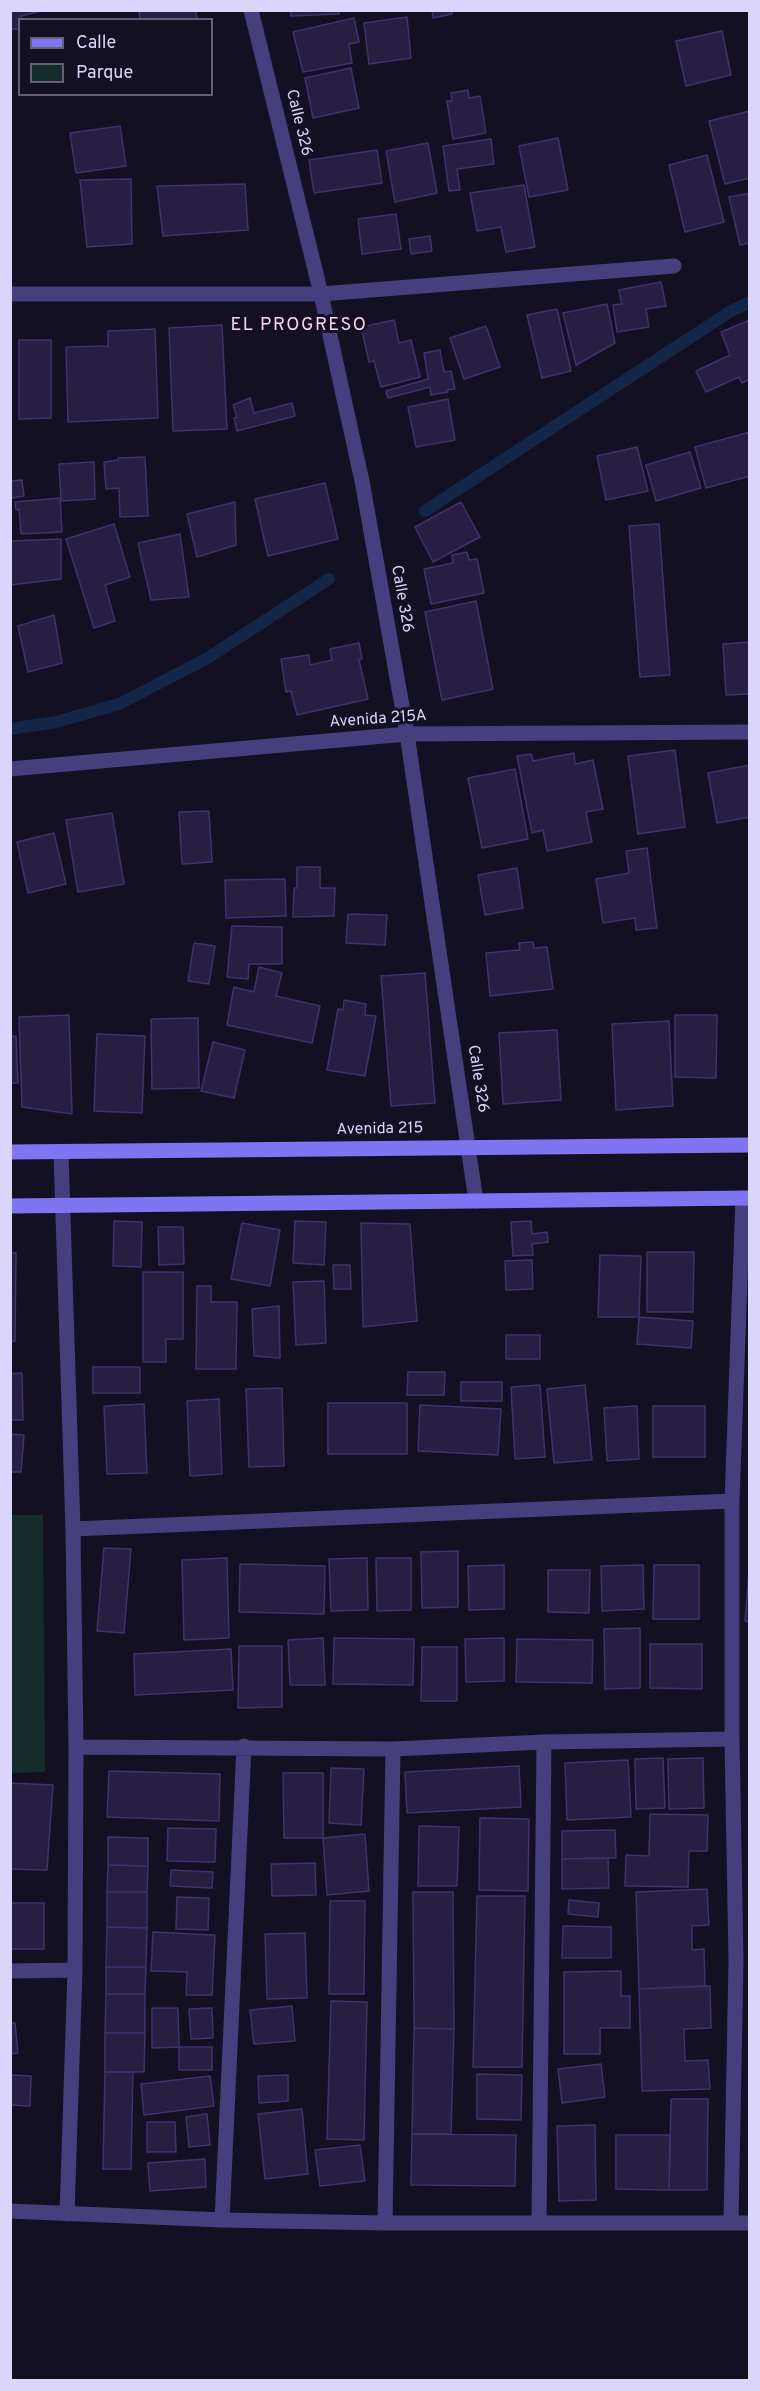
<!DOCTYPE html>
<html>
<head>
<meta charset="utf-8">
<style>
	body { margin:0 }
	#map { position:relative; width:760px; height:2391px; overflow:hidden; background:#141023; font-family:Overpass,sans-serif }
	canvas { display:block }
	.frame { position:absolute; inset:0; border:12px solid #dcd5fb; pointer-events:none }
	.legend { position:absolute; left:18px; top:18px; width:195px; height:78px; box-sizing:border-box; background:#141023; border:2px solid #645f79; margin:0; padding:8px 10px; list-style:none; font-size:18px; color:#dcd5fb }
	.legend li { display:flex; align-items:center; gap:12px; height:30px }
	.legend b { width:30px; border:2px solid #645f79 }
</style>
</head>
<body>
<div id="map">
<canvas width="760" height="2391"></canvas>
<div class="frame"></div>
<ul class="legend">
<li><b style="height:8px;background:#7f75f3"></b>Calle</li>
<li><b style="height:16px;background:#142c2c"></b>Parque</li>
</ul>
</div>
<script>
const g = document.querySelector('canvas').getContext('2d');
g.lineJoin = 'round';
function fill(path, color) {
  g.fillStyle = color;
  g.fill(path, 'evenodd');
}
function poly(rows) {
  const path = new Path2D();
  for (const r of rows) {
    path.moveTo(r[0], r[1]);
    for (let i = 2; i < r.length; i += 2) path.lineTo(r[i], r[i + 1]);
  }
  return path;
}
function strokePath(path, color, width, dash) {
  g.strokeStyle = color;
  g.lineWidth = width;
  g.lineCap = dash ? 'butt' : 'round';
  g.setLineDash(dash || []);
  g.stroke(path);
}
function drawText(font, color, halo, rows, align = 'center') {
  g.font = font + ' Overpass,sans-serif';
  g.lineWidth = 6;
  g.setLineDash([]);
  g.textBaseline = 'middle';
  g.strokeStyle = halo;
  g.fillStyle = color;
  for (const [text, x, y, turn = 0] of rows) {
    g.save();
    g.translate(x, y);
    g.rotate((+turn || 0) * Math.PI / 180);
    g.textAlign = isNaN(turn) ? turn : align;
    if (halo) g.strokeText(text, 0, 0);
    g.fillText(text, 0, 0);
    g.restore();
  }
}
fill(poly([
	[11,1515,43,1515,45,1772,11,1773]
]), '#142c2c');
strokePath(poly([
	[425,511,731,311,750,302],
	[10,729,56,722,119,704,206,659,329,579]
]), '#142648', 12);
const building = poly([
	[10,10,45,10,21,16,20,29,10,29,10,10],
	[196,10,197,20,140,20,139,11,196,10],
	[291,10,339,10,339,14,291,16,291,10],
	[432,10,452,10,452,14,433,18,432,10],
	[407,17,411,58,369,64,364,23,407,17],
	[354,18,359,42,349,44,352,63,303,72,293,32,354,18],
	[722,31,731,75,686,86,676,41,722,31],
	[351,68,359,108,313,118,305,78,351,68],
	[468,90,469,98,480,96,486,133,453,139,447,101,452,101,451,93,468,90],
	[750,111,750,178,725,184,709,121,750,111],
	[120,126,126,166,76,173,70,133,120,126],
	[558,138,568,190,529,197,519,146,558,138],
	[491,139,494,164,457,169,460,190,449,191,443,146,491,139],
	[428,143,437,193,395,202,386,151,428,143],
	[377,150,382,183,314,193,309,160,377,150],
	[707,155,724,222,685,232,669,165,707,155],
	[131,179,132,244,87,247,80,180,131,179],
	[245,184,248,230,163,236,157,186,245,184],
	[524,185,535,247,506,252,501,227,477,231,470,193,524,185],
	[750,193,750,243,740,245,729,197,750,193],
	[396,214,401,249,362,254,358,219,396,214],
	[430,236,432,251,411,254,409,239,430,236],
	[661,282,666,306,646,309,649,327,617,332,613,305,622,304,619,290,661,282],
	[607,304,615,343,576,365,563,313,607,304],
	[557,309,571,371,542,378,527,315,557,309],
	[394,320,399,343,411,340,420,377,381,387,374,361,369,362,361,327,394,320],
	[750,320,750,379,742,383,739,377,706,392,696,371,730,355,721,332,750,320],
	[222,325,227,429,173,431,169,328,222,325],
	[486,326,500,367,464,379,450,338,486,326],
	[155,329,158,418,68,422,66,347,108,346,108,331,155,329],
	[19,340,51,340,51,418,19,419,19,340],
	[440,350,444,372,451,371,455,389,447,390,448,392,431,395,430,387,388,398,386,391,428,379,424,353,440,350],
	[250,398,254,413,292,403,295,416,237,431,234,418,237,417,233,405,250,398],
	[448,399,455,440,416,447,408,407,448,399],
	[750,432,750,476,706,488,695,447,750,432],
	[637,447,648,491,606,500,597,456,637,447],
	[690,452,701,488,656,501,646,465,690,452],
	[145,457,148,516,120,517,119,488,106,489,104,462,118,460,118,458,145,457],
	[94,462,95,499,61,501,59,464,94,462],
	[22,480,24,496,12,498,10,481,22,480],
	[325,483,338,539,268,556,255,499,325,483],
	[60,498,62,532,21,534,19,509,16,510,15,502,60,498],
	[235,502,236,545,197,557,187,514,235,502],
	[461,502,480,537,433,562,415,527,461,502],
	[114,524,130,577,105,585,115,621,94,628,66,539,114,524],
	[659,524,670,675,640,677,629,526,659,524],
	[180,534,189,597,151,600,138,543,180,534],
	[61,539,61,579,10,585,10,541,61,539],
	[467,552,469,560,477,559,484,593,431,604,424,569,453,563,452,555,467,552],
	[476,601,493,689,442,700,425,612,476,601],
	[54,615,62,663,28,672,18,626,54,615],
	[750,642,750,694,726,695,723,644,750,642],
	[359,643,362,659,359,660,368,699,297,715,291,691,286,692,281,659,309,655,310,665,332,660,330,649,359,643],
	[675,750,685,827,638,834,628,756,675,750],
	[574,753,575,764,593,760,603,809,586,812,592,842,547,851,543,830,532,833,517,756,531,754,533,761,574,753],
	[750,765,750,817,717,823,708,773,750,765],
	[515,769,528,839,482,848,468,778,515,769],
	[209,811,212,862,182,864,179,812,209,811],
	[112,813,124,884,78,892,66,820,112,813],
	[54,833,66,884,28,893,17,842,54,833],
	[647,848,657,928,636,930,635,918,603,923,596,879,629,873,626,851,647,848],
	[297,867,320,867,320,888,335,888,334,916,293,917,294,888,297,888,297,867],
	[517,868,523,908,485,915,478,875,517,868],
	[285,879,286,916,226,918,225,880,285,879],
	[348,914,387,915,385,945,346,943,348,914],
	[232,926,282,927,282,964,249,964,248,979,227,977,232,926],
	[533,942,534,948,547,947,553,989,490,996,486,953,520,950,519,943,533,942],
	[194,943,215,946,209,984,188,981,194,943],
	[259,967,282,973,276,996,320,1006,312,1043,227,1025,234,987,254,992,259,967],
	[425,973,435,1103,391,1106,381,976,425,973],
	[344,1000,366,1004,365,1015,376,1016,365,1076,327,1070,338,1009,343,1010,344,1000],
	[69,1015,72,1114,22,1107,19,1017,69,1015],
	[675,1015,717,1015,716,1078,675,1077,675,1015],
	[198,1018,199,1088,152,1089,151,1019,198,1018],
	[669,1021,673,1106,616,1110,612,1024,669,1021],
	[557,1030,561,1100,503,1104,499,1033,557,1030],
	[97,1034,145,1036,142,1113,94,1111,97,1034],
	[10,1036,16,1036,18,1083,10,1083,10,1036],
	[213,1042,245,1050,234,1098,201,1091,213,1042],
	[114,1221,142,1222,141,1267,113,1266,114,1221],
	[295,1221,326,1222,324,1265,293,1263,295,1221],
	[531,1221,532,1234,547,1232,548,1242,532,1244,533,1255,513,1256,511,1222,531,1221],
	[242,1223,280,1230,270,1286,231,1279,242,1223],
	[361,1223,410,1224,417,1321,363,1327,361,1223],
	[158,1227,183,1227,184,1264,159,1265,158,1227],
	[647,1252,694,1252,693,1312,647,1312,647,1252],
	[10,1253,16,1253,15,1341,10,1342,10,1253],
	[600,1255,641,1256,639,1317,598,1317,600,1255],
	[532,1260,533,1289,506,1290,505,1261,532,1260],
	[333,1265,350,1265,351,1289,334,1289,333,1265],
	[143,1272,183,1272,183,1339,166,1339,166,1362,143,1362,143,1272],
	[324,1281,326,1343,296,1345,293,1282,324,1281],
	[197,1286,211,1286,211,1302,237,1302,236,1369,196,1369,197,1286],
	[279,1306,280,1358,254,1356,252,1309,279,1306],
	[639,1317,693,1321,691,1348,637,1344,639,1317],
	[506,1335,540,1335,540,1359,506,1359,506,1335],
	[93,1367,140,1367,140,1393,93,1393,93,1367],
	[408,1372,445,1372,444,1395,407,1395,408,1372],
	[22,1373,23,1420,10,1420,10,1374,22,1373],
	[461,1382,502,1382,502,1401,461,1401,461,1382],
	[540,1385,545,1457,515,1459,511,1387,540,1385],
	[585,1385,592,1460,554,1463,547,1389,585,1385],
	[282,1388,284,1466,249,1467,246,1389,282,1388],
	[219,1399,222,1474,190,1476,187,1401,219,1399],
	[328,1403,407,1403,407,1454,328,1454,328,1403],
	[144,1404,147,1473,107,1474,104,1406,144,1404],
	[420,1405,501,1409,498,1455,418,1451,420,1405],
	[637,1406,639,1459,607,1461,604,1408,637,1406],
	[653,1406,705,1406,705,1457,653,1457,653,1406],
	[10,1434,24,1435,21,1472,10,1472,10,1434],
	[104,1548,131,1549,124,1633,97,1631,104,1548],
	[458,1551,458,1607,422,1608,421,1552,458,1551],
	[227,1558,229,1638,184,1640,182,1560,227,1558],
	[367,1558,368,1610,331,1611,329,1559,367,1558],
	[376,1558,411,1558,411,1610,377,1611,376,1558],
	[240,1564,325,1566,324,1614,239,1612,240,1564],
	[504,1565,504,1609,469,1610,468,1566,504,1565],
	[643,1565,644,1609,602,1611,601,1566,643,1565],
	[654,1565,699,1565,699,1619,653,1619,654,1565],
	[548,1570,590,1570,589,1613,548,1612,548,1570],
	[749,1572,750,1572,750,1622,745,1621,749,1572],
	[640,1628,640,1688,605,1689,604,1629,640,1628],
	[323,1638,325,1685,290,1685,288,1640,323,1638],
	[334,1638,414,1639,413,1685,333,1684,334,1638],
	[504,1638,504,1681,466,1682,465,1639,504,1638],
	[517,1639,593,1640,592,1683,516,1682,517,1639],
	[650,1644,702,1644,702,1689,650,1688,650,1644],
	[239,1646,282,1646,282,1707,238,1708,239,1646],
	[422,1647,457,1647,457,1701,421,1701,422,1647],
	[231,1649,233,1690,135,1695,134,1654,231,1649],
	[663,1758,665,1808,636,1809,635,1759,663,1758],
	[703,1758,704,1808,669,1809,668,1759,703,1758],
	[628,1760,631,1817,567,1820,565,1763,628,1760],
	[519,1766,521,1807,407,1813,405,1772,519,1766],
	[331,1768,364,1769,361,1825,329,1823,331,1768],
	[109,1771,220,1774,219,1821,107,1817,109,1771],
	[283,1773,323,1773,323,1838,284,1838,283,1773],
	[10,1783,53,1785,47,1870,10,1869,10,1783],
	[650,1814,708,1815,707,1851,689,1851,688,1887,625,1886,626,1855,649,1856,650,1814],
	[480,1818,529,1819,528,1891,479,1890,480,1818],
	[419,1826,459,1827,457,1886,418,1886,419,1826],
	[168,1828,216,1829,215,1862,167,1861,168,1828],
	[615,1830,616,1858,562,1859,562,1831,615,1830],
	[365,1834,369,1891,327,1895,323,1838,365,1834],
	[108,1837,148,1838,148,1866,108,1865,108,1837],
	[608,1858,609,1888,562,1889,562,1859,608,1858],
	[315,1863,316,1895,272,1896,271,1864,315,1863],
	[108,1865,148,1866,147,1892,107,1892,108,1865],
	[171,1870,213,1872,212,1888,170,1886,171,1870],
	[707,1889,709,1925,692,1926,692,1950,704,1949,705,1986,639,1989,636,1892,707,1889],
	[107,1892,147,1892,147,1928,107,1927,107,1892],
	[413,1892,453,1892,454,2029,414,2028,413,1892],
	[477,1896,525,1896,522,2067,473,2067,477,1896],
	[177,1897,209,1898,208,1930,176,1929,177,1897],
	[569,1900,599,1903,598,1917,568,1914,569,1900],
	[330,1901,365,1901,364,1994,329,1994,330,1901],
	[10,1903,44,1903,44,1949,10,1949,10,1903],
	[563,1926,611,1927,611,1958,562,1958,563,1926],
	[107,1927,147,1928,146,1967,106,1967,107,1927],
	[153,1932,215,1935,212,1995,186,1995,187,1972,151,1971,153,1932],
	[305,1933,307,1998,267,1999,265,1934,305,1933],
	[106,1967,146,1967,145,1994,106,1994,106,1967],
	[621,1971,621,1996,630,1996,630,2028,600,2028,600,2054,564,2054,564,1972,621,1971],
	[710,1986,711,2028,684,2029,685,2061,708,2060,710,2089,642,2091,639,1989,710,1986],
	[106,1994,145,1994,145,2033,105,2033,106,1994],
	[331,2001,367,2002,364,2140,327,2139,331,2001],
	[292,2006,295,2041,254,2044,250,2010,292,2006],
	[152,2008,178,2008,179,2047,152,2048,152,2008],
	[212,2008,213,2038,191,2039,189,2009,212,2008],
	[10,2023,15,2023,18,2053,10,2054,10,2023],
	[414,2028,454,2029,451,2134,412,2134,414,2028],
	[105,2033,145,2033,144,2072,105,2072,105,2033],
	[179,2047,212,2047,212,2070,179,2070,179,2047],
	[601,2064,605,2097,562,2103,558,2069,601,2064],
	[105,2072,133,2072,131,2169,103,2169,105,2072],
	[477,2074,522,2075,521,2120,477,2119,477,2074],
	[10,2075,31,2076,30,2106,10,2105,10,2075],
	[288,2075,288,2101,259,2103,258,2076,288,2075],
	[210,2076,214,2106,144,2115,141,2084,210,2076],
	[671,2099,708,2099,707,2190,669,2190,671,2099],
	[302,2109,308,2174,265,2179,258,2114,302,2109],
	[207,2114,210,2145,189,2147,186,2117,207,2114],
	[147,2122,175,2122,176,2152,147,2152,147,2122],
	[595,2125,596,2200,559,2201,557,2126,595,2125],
	[412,2134,516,2135,515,2186,411,2185,412,2134],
	[616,2135,670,2135,669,2190,616,2189,616,2135],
	[360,2145,365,2181,320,2186,315,2150,360,2145],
	[205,2159,206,2187,150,2191,148,2163,205,2159]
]);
fill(building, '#271e42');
strokePath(building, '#40326c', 1.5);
strokePath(poly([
	[251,10,321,294,362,481,407,734,476,1201],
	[10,294,321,294,674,266],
	[10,769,407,734,750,732],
	[61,1153,73,1529,76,1747,75,1970,67,2214],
	[73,1529,732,1501],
	[76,1747,393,1749,544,1742,732,1739],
	[10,1971,75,1970],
	[10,2211,222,2220,385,2223,750,2223],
	[222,2220,244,1746],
	[731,2222,736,1961,732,1739,732,1501,743,1198],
	[385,2223,393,1749],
	[539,2223,544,1742]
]), '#453f7d', 15);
strokePath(poly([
	[10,1152,750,1145],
	[10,1206,750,1198]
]), '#7f75f3', 15);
drawText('16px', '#dcd5fb', '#141023', [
	["Calle 326",298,123,76],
	["Calle 326",401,599,80],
	["Avenida 215A",378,720,-4],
	["Calle 326",477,1079,81],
	["Avenida 215",380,1130,-1]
]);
g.letterSpacing = '1.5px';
drawText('18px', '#fbd7ec', '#141023', [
	["EL PROGRESO",299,326]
]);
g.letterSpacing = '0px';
</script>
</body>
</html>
